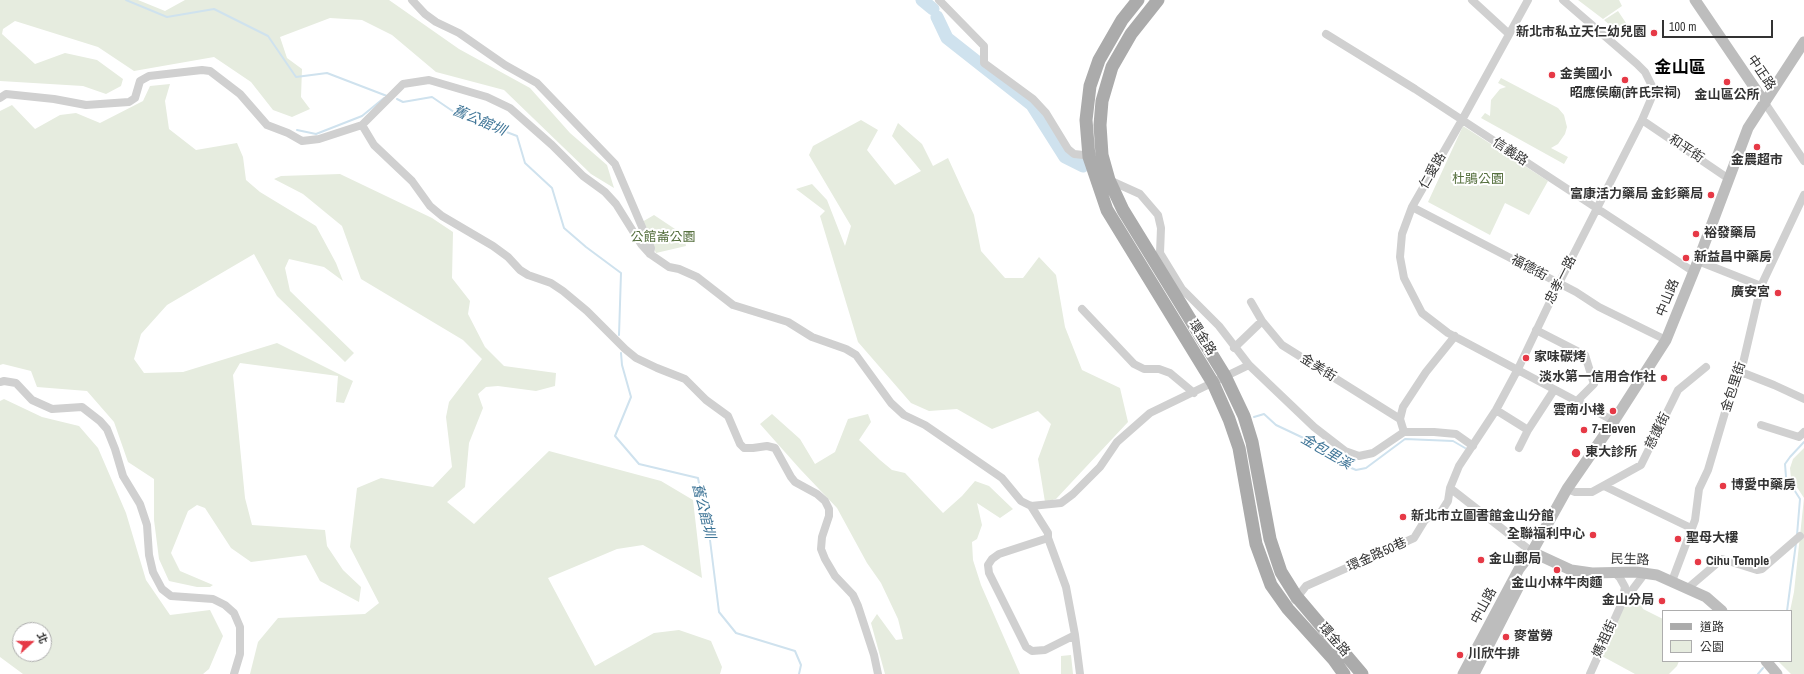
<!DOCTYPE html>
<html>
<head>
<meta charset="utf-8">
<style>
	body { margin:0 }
	#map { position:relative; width:1804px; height:674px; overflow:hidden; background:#fff; font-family:"Archivo Narrow","Noto Sans TC",sans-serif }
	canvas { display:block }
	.legend { position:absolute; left:1662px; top:610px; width:130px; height:52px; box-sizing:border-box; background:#fff; border:1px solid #adadad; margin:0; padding:5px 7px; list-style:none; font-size:12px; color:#333 }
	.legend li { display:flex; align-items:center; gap:8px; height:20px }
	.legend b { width:20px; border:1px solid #adadad }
	.north { position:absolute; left:12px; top:622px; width:40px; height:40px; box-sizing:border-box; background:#fff; border:1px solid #adadad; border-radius:50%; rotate:69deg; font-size:11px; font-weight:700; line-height:16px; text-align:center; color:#333 }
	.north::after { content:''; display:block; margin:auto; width:14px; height:18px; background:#e63946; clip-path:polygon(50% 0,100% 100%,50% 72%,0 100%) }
	.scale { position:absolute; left:1662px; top:20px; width:111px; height:18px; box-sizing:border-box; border:2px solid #333; border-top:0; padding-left:5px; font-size:12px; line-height:14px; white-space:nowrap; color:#333; -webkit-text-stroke:3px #fff; paint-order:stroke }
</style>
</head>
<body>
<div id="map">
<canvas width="1804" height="674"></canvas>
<ul class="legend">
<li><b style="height:5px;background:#ababab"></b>道路</li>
<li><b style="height:11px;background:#e6ecdf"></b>公園</li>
</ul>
<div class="north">北</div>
<div class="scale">100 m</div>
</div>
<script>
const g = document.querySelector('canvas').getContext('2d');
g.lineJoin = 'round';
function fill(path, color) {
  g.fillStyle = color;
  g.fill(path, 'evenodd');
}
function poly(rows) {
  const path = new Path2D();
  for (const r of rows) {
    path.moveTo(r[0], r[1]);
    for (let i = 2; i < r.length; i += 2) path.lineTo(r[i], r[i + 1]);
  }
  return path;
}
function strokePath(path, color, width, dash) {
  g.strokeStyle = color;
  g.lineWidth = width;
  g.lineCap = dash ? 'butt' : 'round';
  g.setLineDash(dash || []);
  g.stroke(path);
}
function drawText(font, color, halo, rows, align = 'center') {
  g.font = font + ' "Archivo Narrow","Noto Sans TC",sans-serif';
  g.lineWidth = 4;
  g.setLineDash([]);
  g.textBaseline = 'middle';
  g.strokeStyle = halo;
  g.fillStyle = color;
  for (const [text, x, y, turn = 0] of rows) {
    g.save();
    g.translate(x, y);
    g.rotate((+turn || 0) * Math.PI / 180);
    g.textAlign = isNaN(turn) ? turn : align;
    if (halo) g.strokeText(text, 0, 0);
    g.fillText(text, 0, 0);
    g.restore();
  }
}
fill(poly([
	[0,0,138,0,165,11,185,0,389,0,459,49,530,88,570,133,607,165,614,188,591,174,504,90,436,72,392,35,362,20,330,18,280,37,287,58,302,69,301,97,310,109,292,117,273,110,251,82,214,57,134,71,98,47,15,21,3,29,2,34,35,64,65,53,97,60,123,79,121,86,106,94,83,86,0,81],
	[1578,0,1619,0,1622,6,1603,19],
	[1618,11,1630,29,1621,35,1604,20],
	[1501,78,1558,108,1564,115,1567,127,1565,134,1558,144,1551,148,1568,157,1564,164,1481,118,1485,113,1490,116,1491,100,1500,89,1506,87,1498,83],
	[170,84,165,101,169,129,196,150,237,143,243,157,246,180,260,192,316,226,336,263,343,281,324,267,289,259,285,268,290,291,354,353,345,362,277,296,254,254,167,305,141,334,134,359,144,373,183,372,277,343,353,381,344,403,336,402,338,376,240,363,233,375,245,498,252,525,325,530,327,546,343,570,361,587,359,602,320,581,306,555,251,562,231,548,205,508,197,505,188,511,171,553,180,571,213,585,210,587,197,587,169,581,159,559,154,520,154,479,128,462,114,422,87,391,37,387,31,371,3,364,0,365,0,111,12,105,35,129,60,115,76,113,100,123,143,101,150,86],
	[861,120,878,130,867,150,895,185,921,171,892,136,898,123,922,144,933,166,948,158,974,215,981,251,1005,278,1023,278,1039,257,1056,275,1065,327,1082,370,1120,388,1128,422,1056,499,1045,502,1038,459,1051,424,1038,411,992,429,957,409,929,411,911,403,858,342,820,216,825,211,796,189,812,184,827,200,845,246,851,226,809,155,813,146],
	[1463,126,1548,181,1529,215,1505,203,1490,235,1428,202],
	[340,174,432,218,453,232,452,278,470,301,468,314,485,347,504,366,556,373,555,386,536,391,498,386,486,387,478,394,483,408,469,443,465,487,447,502,474,524,549,451,661,481,693,500,702,578,643,545,617,549,548,578,595,666,654,633,679,630,711,641,722,667,720,674,250,674,258,642,278,618,365,614,379,603,350,547,357,488,381,478,433,487,452,467,446,417,449,402,482,359,463,340,361,279,342,226,303,194,274,179,281,176],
	[654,215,684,235,686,246,656,253,642,222],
	[4,399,42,417,79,426,98,448,126,513,146,580,170,615,210,610,223,636,209,669,203,674,23,674,0,657,0,401],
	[20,630,44,630,44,654,20,654],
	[772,414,800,439,815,464,835,452,848,419,868,414,871,422,859,440,880,460,892,470,905,473,943,513,962,496,975,481,989,486,1013,509,1000,518,977,503,982,525,977,539,972,542,973,560,981,585,1020,674,885,674,871,623,877,614,896,640,903,639,898,619,881,583,867,563,837,508,800,469,760,424],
	[1804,448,1804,674,1791,674,1778,661,1791,661,1790,611,1794,592,1804,498,1791,478,1790,468,1793,459],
	[1634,591,1643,609,1663,619,1663,661,1679,661,1677,666,1669,674,1635,674,1602,656,1627,599],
	[1071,655,1073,674,1061,674,1061,656]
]), '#e6ecdf');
strokePath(poly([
	[126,0,167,17,214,9,268,36,296,77,327,73,387,96],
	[397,99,403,102,432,97,454,112,517,136,525,163,552,188,564,228,586,247,621,273,619,335],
	[297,130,316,134,362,116,384,98],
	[621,353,622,365,631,397,615,436,639,464,698,478,710,540,719,612,736,633,795,651,801,665,799,674],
	[1254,417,1264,414,1276,425,1314,443,1333,458,1349,467,1356,470,1366,468,1405,439,1453,441,1465,448],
	[1797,535,1800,499,1786,477,1785,464,1790,457,1804,442],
	[1787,611,1796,543],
	[1758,674,1763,668]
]), '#cfe2ee', 2);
strokePath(poly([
	[922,0,933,9],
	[937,17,947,38,1032,105,1065,157,1083,166]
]), '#cfe2ee', 13);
strokePath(poly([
	[412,0,425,14,436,22,459,33,505,65,537,83,615,164,651,248,650,254],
	[939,0,984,46,984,63,1033,99,1046,113,1068,149,1074,154,1093,156],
	[1472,0,1509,34],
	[1528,0,1462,120,1412,207,1402,234,1400,257,1404,278,1422,313,1448,333,1614,421],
	[1326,34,1415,89,1694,272],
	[0,98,6,94,54,99,86,105,129,102,135,98,140,81,149,76,202,70,210,71,240,94,267,125,288,133,302,141,319,139,362,125,403,84,429,80,487,97,510,108,552,145,583,176,605,192,616,204,641,244,650,254,669,267,679,269,697,277,733,305,788,322,812,337,846,349,856,355,891,403,904,415,925,425,1002,478,1021,501,1031,506,1061,503,1073,494,1100,467,1117,442,1150,413,1249,365,1314,427,1345,451,1359,456,1373,453,1404,432,1434,432,1456,434,1473,446],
	[1765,103,1804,161],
	[1642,120,1729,179],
	[362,125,374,145,412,181,430,206,442,216,493,246,508,257,520,270,528,275,551,283,563,291,587,311,625,349,636,358,657,368,685,379,706,400,728,416,740,444,744,448,753,448,767,446,775,448,791,477,795,482,817,494,825,501,829,509,829,516,822,537,821,549,825,559,835,576,853,595,858,606,874,655,878,674],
	[1109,180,1140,194,1158,215,1161,228,1160,253,1182,289,1219,326,1249,365],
	[1412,207,1576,292,1599,307,1666,340],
	[1698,261,1761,286],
	[1251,302,1262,321,1282,345,1400,419],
	[1082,309,1134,364,1144,369,1159,369,1170,373,1194,393],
	[1536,330,1585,355,1594,384,1576,402],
	[1234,348,1262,321],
	[1741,372,1774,385,1804,399],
	[0,382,4,381,16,383,32,400,52,409,82,407,100,421,107,429,115,449,123,476,140,504,147,525,149,555,153,572,162,589,171,596,213,599,225,605,234,613,240,627,240,654,234,674],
	[1496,410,1528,430],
	[1761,425,1799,437,1804,432],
	[1404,432,1400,419,1403,407,1426,372,1455,336],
	[1519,448,1528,430,1554,390],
	[1604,486,1691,528],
	[1567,489,1575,492,1592,492,1641,465,1678,390,1706,367],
	[1031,506,1048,533,1048,538,999,554,992,559,988,565,989,573,1026,647,1032,651,1045,650,1075,635,1066,587,1048,538],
	[1532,552,1450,488,1459,466,1496,410,1518,369,1559,283,1642,120,1651,99,1652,86,1645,72,1637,64,1563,0],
	[1615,573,1620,578,1625,587,1622,602],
	[1672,581,1695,520,1699,489,1708,470,1726,409,1741,372,1761,286,1804,195],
	[1688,588,1722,559,1757,570,1762,569,1800,536],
	[1295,600,1306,586,1414,538,1425,520,1432,515,1441,512,1448,501,1450,488],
	[1075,635,1080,674],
	[1590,674,1621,605,1645,573]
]), '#d0d0d0', 8);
strokePath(poly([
	[1695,0,1765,103],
	[1532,552,1571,570,1592,573,1636,572,1657,575,1706,597,1722,611],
	[1766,661,1777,674],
	[1463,674,1519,569,1532,552,1567,489,1614,421,1666,340,1698,261,1748,128,1804,42],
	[1474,674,1520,584]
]), '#bdbdbd', 11);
strokePath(poly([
	[1138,0,1122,20,1099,60,1090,86,1086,120,1089,157,1107,210,1213,383,1229,419,1239,448,1256,544,1271,585,1288,609,1334,660,1344,674],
	[1158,0,1131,34,1112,67,1102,101,1100,125,1102,155,1109,180,1123,210,1225,376,1244,416,1252,442,1270,539,1281,572,1296,596,1362,674]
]), '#ababab', 13);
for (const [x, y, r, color] of [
	[1654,33,4,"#e63946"],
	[1552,75,4,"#e63946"],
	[1625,80,4,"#e63946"],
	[1727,82,4,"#e63946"],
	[1757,147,4,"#e63946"],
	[1711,195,4,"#e63946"],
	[1696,234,4,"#e63946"],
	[1686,258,4,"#e63946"],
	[1778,293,4,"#e63946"],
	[1526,358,4,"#e63946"],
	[1664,378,4,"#e63946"],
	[1613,411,4,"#e63946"],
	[1584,430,4,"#e63946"],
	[1576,453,5,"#e63946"],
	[1723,486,4,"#e63946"],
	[1403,517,4,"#e63946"],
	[1593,535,4,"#e63946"],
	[1678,539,4,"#e63946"],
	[1481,560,4,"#e63946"],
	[1698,562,4,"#e63946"],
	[1557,570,4,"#e63946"],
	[1662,601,4,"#e63946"],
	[1506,637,4,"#e63946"],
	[1460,655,4,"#e63946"]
]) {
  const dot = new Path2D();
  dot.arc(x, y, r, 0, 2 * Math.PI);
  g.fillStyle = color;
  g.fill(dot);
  strokePath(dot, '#fff', 1.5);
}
drawText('bold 13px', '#333', '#fff', [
	["新北市私立天仁幼兒園",1646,33,"right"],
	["金美國小",1560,75],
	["昭應侯廟(許氏宗祠)",1625,94,"center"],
	["金山區公所",1727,96,"center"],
	["金農超市",1757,161,"center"],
	["富康活力藥局 金釤藥局",1703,195,"right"],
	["裕發藥局",1704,234],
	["新益昌中藥房",1694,258],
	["廣安宮",1770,293,"right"],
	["家味碳烤",1534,358],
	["淡水第一信用合作社",1656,378,"right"],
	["雲南小棧",1605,411,"right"],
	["7-Eleven",1592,430],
	["東大診所",1585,453],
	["博愛中藥房",1731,486],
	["新北市立圖書館金山分館",1411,517],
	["全聯福利中心",1585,535,"right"],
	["聖母大樓",1686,539],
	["金山郵局",1489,560],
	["Cihu Temple",1706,562],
	["金山小林牛肉麵",1557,584,"center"],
	["金山分局",1654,601,"right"],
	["麥當勞",1514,637],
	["川欣牛排",1468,655]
], 'left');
drawText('13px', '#333', '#fff', [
	["中正路",1761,73,56],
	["和平街",1686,149,34],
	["信義路",1510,152,33],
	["仁愛路",1433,171,-60],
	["福德街",1529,268,28],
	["忠孝一路",1561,280,-63],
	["中山路",1668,298,-68],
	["環金路",1202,338,58],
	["金美街",1318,368,32],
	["金包里街",1734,387,-72],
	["慈護街",1658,431,-64],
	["環金路50巷",1377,555,-24],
	["民生路",1630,560,2],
	["中山路",1484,606,-62],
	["媽祖街",1605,639,-65],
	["環金路",1334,640,49]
]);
drawText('13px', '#56703f', '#fff', [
	["杜鵑公園",1478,180],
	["公館崙公園",663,238]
]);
drawText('italic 14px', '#3f7597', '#fff', [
	["舊公館圳",479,121,23],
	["金包里溪",1326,452,30],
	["舊公館圳",703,511,76]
]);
drawText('bold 17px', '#000', '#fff', [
	["金山區",1680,68]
]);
</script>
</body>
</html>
